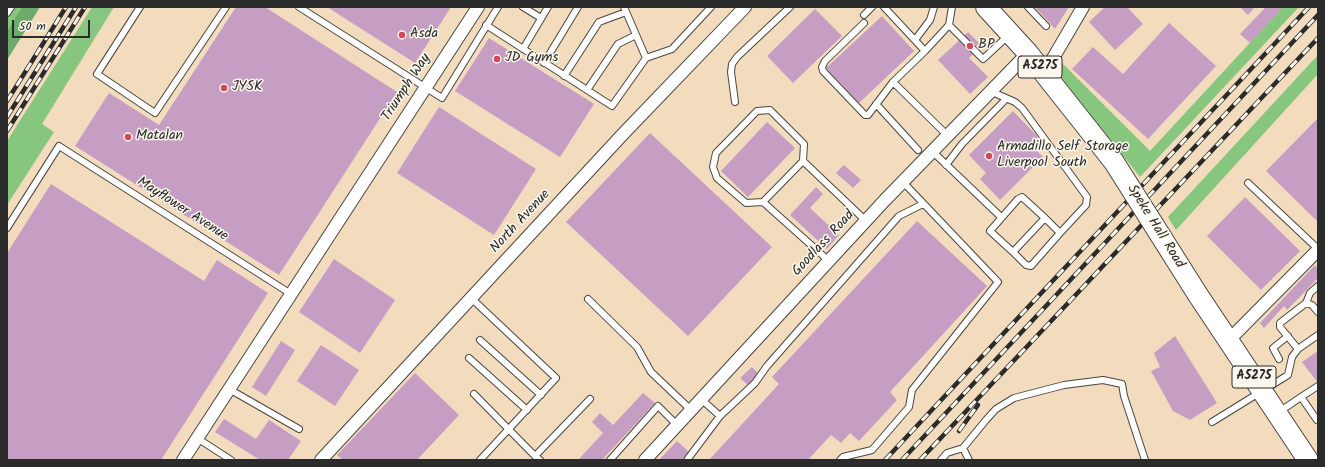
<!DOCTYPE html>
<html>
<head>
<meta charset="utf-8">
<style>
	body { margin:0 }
	#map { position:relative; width:1325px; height:467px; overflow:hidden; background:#f2dcbd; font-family:Kalam,sans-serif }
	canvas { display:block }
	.frame { position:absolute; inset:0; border:8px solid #2b2b2b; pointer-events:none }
	.scale { position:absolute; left:12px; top:20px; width:78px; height:18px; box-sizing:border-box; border:2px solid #2b2b2b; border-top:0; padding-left:5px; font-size:12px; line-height:14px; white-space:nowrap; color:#2b2b2b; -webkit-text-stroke:3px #fbf7ec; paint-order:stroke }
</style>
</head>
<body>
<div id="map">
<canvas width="1325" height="467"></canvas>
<div class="frame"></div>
<div class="scale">50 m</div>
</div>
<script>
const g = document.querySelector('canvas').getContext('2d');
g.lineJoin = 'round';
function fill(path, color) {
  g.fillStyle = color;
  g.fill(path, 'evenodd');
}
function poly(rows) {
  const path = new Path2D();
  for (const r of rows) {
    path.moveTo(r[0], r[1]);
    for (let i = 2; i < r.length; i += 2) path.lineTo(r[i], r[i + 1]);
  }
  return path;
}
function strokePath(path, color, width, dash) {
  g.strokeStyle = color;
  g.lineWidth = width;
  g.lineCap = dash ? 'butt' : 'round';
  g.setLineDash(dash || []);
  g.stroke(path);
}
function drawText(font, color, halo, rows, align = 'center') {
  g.font = font + ' Kalam,sans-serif';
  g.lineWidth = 3;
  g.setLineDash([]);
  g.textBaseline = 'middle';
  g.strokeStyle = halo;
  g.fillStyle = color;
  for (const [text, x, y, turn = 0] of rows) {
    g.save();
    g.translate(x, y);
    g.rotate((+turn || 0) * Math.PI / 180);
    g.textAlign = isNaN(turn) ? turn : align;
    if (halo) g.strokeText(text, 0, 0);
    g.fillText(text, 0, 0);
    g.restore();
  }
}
fill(poly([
	[7,7,34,7,7,50],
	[92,7,114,7,42,124,54,132,7,205,7,141],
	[1283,7,1299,7,1140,177,1056,71,1060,61,1150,151],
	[1318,55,1318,74,1176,230,1168,217]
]), '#87c67e');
fill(poly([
	[22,7,40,7,7,60,7,32]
]), '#6dab6d');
fill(poly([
	[236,7,265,7,397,92,279,275,75,146,109,93,159,125],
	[327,7,451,7,415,63],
	[1035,7,1069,7,1055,29],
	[1105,7,1127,7,1143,24,1115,50,1089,22],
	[1240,7,1255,7,1248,15],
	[1266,7,1283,7,1250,43,1240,34],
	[815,9,842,36,793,83,767,56],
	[882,16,914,51,859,103,826,68],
	[1169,23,1216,66,1148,139,1072,69,1093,47,1123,74],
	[968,32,982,46,969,58,988,77,970,94,938,60],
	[489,38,594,104,560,157,455,91],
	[439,107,536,169,494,235,397,173],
	[1013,111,1038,137,1030,144,1043,157,1000,200,980,179,986,173,969,155],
	[1318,118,1318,222,1266,171],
	[767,122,795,148,748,197,721,171],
	[650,133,772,247,688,336,566,222],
	[844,165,861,180,853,188,836,173],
	[51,184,204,281,217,260,268,293,161,460,7,460,7,253],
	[816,187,823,194,810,208,839,235,827,249,790,215],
	[1245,197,1300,251,1261,290,1207,236],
	[917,221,987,286,890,392,897,400,859,441,850,433,841,443,831,435,808,460,709,460,779,384,772,377],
	[334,259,395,300,360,353,299,312],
	[1315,265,1318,270,1318,278,1287,310,1284,306,1264,328,1260,323],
	[1175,336,1217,403,1190,420,1173,411,1151,371,1160,367,1154,353],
	[281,341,295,350,266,396,252,387],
	[321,345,359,370,335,406,297,381],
	[1318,351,1318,383,1302,362],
	[752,367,759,374,748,385,740,378],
	[415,373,459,415,417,460,343,460,337,455],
	[643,393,655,403,602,460,578,460,603,433,592,422,600,413,613,425],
	[224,419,256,439,269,420,301,441,288,460,260,460,215,432],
	[677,441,689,452,681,460,659,460]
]), '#c69ec4');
const service = poly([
	[140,7,97,74,155,113,226,7],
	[299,7,442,98,498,7],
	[523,7,541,18],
	[624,7,646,58,672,49,711,7],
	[884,7,925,51,949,25],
	[952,7,949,25,983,59,1009,35],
	[1028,7,1046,26],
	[7,13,11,7],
	[864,15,872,7],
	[864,23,825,61,822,67,823,71,865,115,868,115,893,82],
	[486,25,612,106,646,58],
	[915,40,930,20,934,7],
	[523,49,548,7],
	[925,51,893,82,948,136],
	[544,63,578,7],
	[564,76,599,22,626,12],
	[587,90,618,44,636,35],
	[990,91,1015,102,1022,108,1087,197,1086,205,1060,233],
	[735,102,731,72,732,64,737,57,790,7],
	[876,104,918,150],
	[932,151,1001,217],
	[946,165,962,144,1006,99],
	[1248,183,1318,249],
	[763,202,746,203,717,178,713,167,716,153,757,111,770,110,804,144,803,161],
	[7,228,59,146,291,294],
	[1013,252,1026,265,1031,266,1060,233,1045,218,1022,197,1018,199,990,231,1013,252,1045,218],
	[829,261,763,202,803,161,866,221],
	[471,298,556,378,480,460],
	[588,299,637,347,651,372,691,410],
	[1306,303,1310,293,1318,286],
	[480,340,541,395],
	[1298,349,1280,327,1280,323,1306,303,1312,305,1318,312],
	[469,358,527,410],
	[1279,359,1273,348,1288,336],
	[229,389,299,429],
	[474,394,535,456],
	[1301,397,1318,386],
	[701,399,720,416],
	[1279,412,1301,397,1317,420],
	[1212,422,1288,375,1292,357,1298,349,1318,335],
	[197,438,231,460],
	[963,448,969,460],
	[540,460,535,456,590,399],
	[610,460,658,406,677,425],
	[687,460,720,416,755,383,767,366,899,216,923,204],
	[840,460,843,457,872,450,909,407,912,390,998,282,903,182],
	[941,460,947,453,963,448,986,420,996,409,1014,398,1064,385,1103,380,1122,384,1124,396,1145,460]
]);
const minor = poly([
	[1042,70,1052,60,1083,7],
	[1229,340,1318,250],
	[183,460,478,7],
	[321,460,623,134,745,7],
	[645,460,885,200,1028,53]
]);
const trunk = poly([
	[986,7,1028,53,1089,130],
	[1198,295,1308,460]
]);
strokePath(service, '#494641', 8);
strokePath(minor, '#494641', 14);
strokePath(trunk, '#494641', 22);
strokePath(service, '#fff', 6);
strokePath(minor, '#fff', 12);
strokePath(trunk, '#fff', 20);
const rail = poly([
	[7,101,66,7],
	[7,117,76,7],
	[7,131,85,7],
	[959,431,978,405],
	[885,460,1309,7],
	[902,460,1318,15],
	[920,460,1318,38]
]);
strokePath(rail, '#2b2b2b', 4.5);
strokePath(rail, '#fbf7ec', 3, [9]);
const trunkBridge = poly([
	[1089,130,1114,162,1198,295]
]);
strokePath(trunkBridge, '#494641', 22, []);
strokePath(trunkBridge, '#fff', 20);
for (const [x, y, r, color] of [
	[402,35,4,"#d1495b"],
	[970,46,4,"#d1495b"],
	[497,59,4,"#d1495b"],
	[224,88,4,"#d1495b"],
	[128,137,4,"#d1495b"],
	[989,156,4,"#d1495b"]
]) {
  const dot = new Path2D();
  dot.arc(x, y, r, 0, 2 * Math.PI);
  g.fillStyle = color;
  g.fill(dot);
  strokePath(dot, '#fbf7ec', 1.5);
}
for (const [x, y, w] of [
	[1040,67,44],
	[1254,377,44]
]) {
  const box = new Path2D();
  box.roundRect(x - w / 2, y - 11, w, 22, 3);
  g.fillStyle = '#fbf7ec';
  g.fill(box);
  strokePath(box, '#2b2b2b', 1);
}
drawText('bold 13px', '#2b2b2b', null, [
	["A5275",1040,67],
	["A5275",1254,377]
]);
drawText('14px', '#2b2b2b', '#fbf7ec', [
	["Asda",410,35],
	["BP",978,46],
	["JD Gyms",505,59],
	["JYSK",232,88],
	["Matalan",136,137],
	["Armadillo Self Storage",997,148],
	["Liverpool South",997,164]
], 'left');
drawText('14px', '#2b2b2b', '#fbf7ec', [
	["Triumph Way",407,88,-57],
	["Mayflower Avenue",182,210,33],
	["North Avenue",521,222,-47],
	["Speke Hall Road",1155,227,58],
	["Goodlass Road",824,244,-47]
]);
</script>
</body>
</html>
